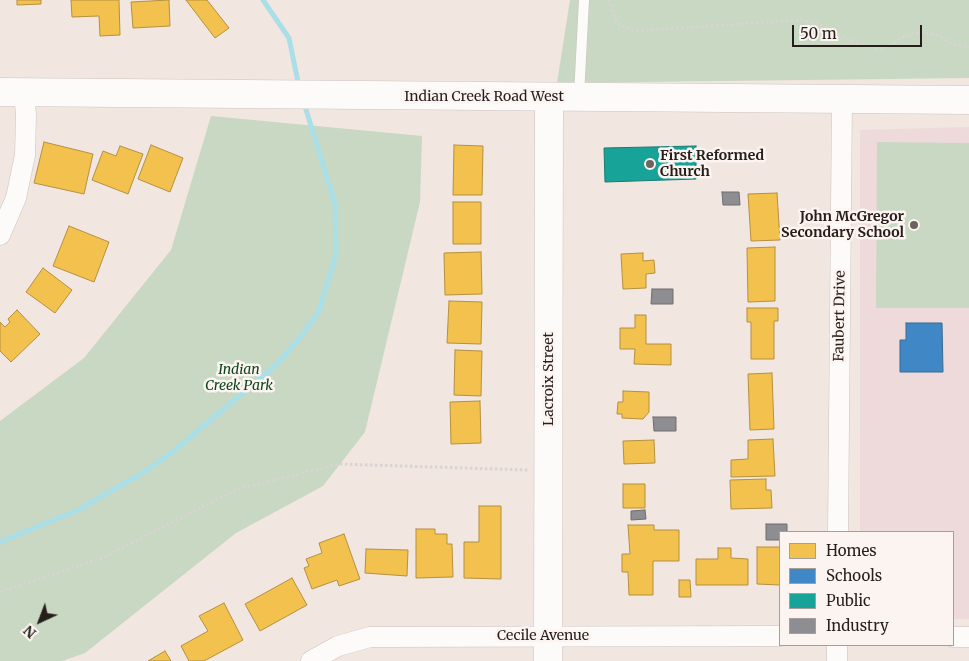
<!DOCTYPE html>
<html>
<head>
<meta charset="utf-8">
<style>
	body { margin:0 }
	#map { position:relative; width:969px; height:661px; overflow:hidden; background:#f1e6e0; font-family:Merriweather,serif }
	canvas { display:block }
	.legend { position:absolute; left:779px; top:531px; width:175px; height:115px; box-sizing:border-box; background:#fcf4f0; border:1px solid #a69e9a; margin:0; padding:6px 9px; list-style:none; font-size:15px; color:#261e1a }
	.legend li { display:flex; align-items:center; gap:10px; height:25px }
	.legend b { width:25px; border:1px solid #a69e9a }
	.north { position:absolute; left:15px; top:596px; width:50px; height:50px; -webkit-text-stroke:4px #fcf4f0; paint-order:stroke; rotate:223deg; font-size:14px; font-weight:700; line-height:20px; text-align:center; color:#261e1a }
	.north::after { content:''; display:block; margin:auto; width:18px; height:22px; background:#261e1a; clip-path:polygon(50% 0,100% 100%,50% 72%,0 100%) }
	.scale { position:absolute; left:792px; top:25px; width:130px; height:22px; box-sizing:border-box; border:2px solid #261e1a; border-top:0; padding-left:6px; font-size:15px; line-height:18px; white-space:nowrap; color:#261e1a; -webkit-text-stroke:4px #fcf4f0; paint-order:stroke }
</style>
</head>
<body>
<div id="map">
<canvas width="969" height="661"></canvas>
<ul class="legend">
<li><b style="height:14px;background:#f2c14e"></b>Homes</li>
<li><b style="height:14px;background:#3f88c5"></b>Schools</li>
<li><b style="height:14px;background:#17a398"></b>Public</li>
<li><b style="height:14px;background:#8d8d92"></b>Industry</li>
</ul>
<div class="north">N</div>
<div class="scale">50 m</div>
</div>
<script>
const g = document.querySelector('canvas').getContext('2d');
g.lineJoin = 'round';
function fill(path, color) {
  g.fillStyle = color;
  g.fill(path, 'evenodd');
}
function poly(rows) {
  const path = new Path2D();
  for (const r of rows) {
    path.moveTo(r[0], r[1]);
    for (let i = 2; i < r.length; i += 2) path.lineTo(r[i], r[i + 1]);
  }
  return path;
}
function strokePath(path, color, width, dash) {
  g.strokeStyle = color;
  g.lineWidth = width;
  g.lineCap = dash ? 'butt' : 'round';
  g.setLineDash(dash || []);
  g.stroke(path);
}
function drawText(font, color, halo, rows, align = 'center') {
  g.font = font + ' Merriweather,serif';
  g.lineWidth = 5;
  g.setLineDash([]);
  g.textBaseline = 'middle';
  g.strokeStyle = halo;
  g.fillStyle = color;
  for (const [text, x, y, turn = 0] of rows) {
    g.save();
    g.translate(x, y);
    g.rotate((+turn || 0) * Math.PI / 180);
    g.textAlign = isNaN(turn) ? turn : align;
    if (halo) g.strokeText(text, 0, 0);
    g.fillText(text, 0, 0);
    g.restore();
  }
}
fill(poly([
	[969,127,969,619,953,619,953,532,860,532,860,130]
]), '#eedada');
fill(poly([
	[570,0,969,0,969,78,557,83],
	[211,116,422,136,420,202,365,432,323,486,236,533,85,653,62,661,0,661,0,421,84,358,171,250],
	[877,142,969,143,969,308,876,308]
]), '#c8d8c3');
const homes = poly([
	[17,0,41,0,41,4,17,5,17,0],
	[71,0,119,0,120,35,100,36,99,16,72,17,71,0],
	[169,0,170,26,133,28,131,2,169,0],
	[186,0,207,0,229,28,215,38,186,0],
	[44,142,93,154,84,194,34,183,44,142],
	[151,145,183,158,170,192,138,179,151,145],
	[454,145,483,146,482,195,453,195,454,145],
	[120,146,143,154,128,194,92,180,103,151,116,156,120,146],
	[777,193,780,240,751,241,748,194,777,193],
	[453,202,481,202,481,244,453,244,453,202],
	[69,226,109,242,94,282,53,266,69,226],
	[775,247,775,301,748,302,747,248,775,247],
	[481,252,482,294,445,295,444,253,481,252],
	[643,253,643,261,654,260,655,273,646,274,646,288,623,289,621,254,643,253],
	[43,268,72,290,55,313,26,292,43,268],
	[449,301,482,302,481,344,447,343,449,301],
	[747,308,778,308,778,321,774,321,774,359,751,359,751,322,747,322,747,308],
	[17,310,40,334,11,362,0,351,0,322,5,327,10,322,8,319,17,310],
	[635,315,646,315,646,344,671,344,671,365,634,364,635,349,620,349,620,328,635,328,635,315],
	[455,350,482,351,481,396,454,395,455,350],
	[772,373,774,429,750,430,748,374,772,373],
	[623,391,649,392,649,412,643,419,622,418,622,414,617,414,618,402,623,402,623,391],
	[480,401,481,443,451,444,450,402,480,401],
	[773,439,775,476,731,477,731,460,748,459,748,440,773,439],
	[654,440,655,463,624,464,623,441,654,440],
	[766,479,766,490,771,490,772,508,731,509,730,480,766,479],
	[623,484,645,484,645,508,623,508,623,484],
	[479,506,501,506,501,579,464,578,464,542,479,542,479,506],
	[628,525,654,525,654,530,679,530,679,561,653,561,653,595,629,595,628,572,622,572,622,554,630,554,628,525],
	[416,529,435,529,435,534,447,534,447,544,452,544,453,577,416,578,416,529],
	[344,534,360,579,339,586,337,580,312,589,304,568,309,566,306,559,322,553,319,543,344,534],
	[757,547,780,547,780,585,757,584,757,547],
	[718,548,731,548,731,558,748,559,748,585,696,585,696,559,718,559,718,548],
	[366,549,408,550,407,576,365,573,366,549],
	[292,578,307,605,260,631,245,604,292,578],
	[679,580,690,580,691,597,679,597,679,580],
	[224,603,243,640,204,661,189,661,181,646,208,631,199,616,224,603],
	[165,651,171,661,148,661,165,651]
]);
fill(homes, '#f2c14e');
strokePath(homes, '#b5903e', 1);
const schools = poly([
	[906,323,942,323,943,372,900,372,900,340,906,340,906,323]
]);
fill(schools, '#3f88c5');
strokePath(schools, '#386892', 1);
const public = poly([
	[696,146,696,179,605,182,604,148,696,146]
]);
fill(public, '#17a398');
strokePath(public, '#1c7b72', 1);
const industry = poly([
	[722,192,739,192,740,205,723,205,722,192],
	[652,289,673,289,673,304,651,304,652,289],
	[653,417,676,417,676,431,654,431,653,417],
	[645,510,646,519,631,520,631,511,645,510],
	[766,524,787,524,787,532,780,532,780,540,766,540,766,524]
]);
fill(industry, '#8d8d92');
strokePath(industry, '#6e6c6e', 1);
strokePath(poly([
	[263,0,289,38,298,82],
	[0,542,78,510,144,472,174,451,278,363,303,334,319,311,336,254,335,204,304,103]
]), '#aadfe8', 5);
const lane = poly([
	[579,96,584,0]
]);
const street = poly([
	[0,235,16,198,25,155,26,115,24,92],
	[838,532,842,100],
	[953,637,969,637],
	[311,661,338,646,370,637,780,636],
	[837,661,837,645]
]);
const secondary = poly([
	[0,92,969,100],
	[548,661,549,98]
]);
strokePath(lane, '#ccc3bf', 11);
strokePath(street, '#ccc3bf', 21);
strokePath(secondary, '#ccc3bf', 29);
strokePath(poly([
	[609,0,615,19,619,24,634,31,802,20,817,24,859,44,878,49,892,45,906,35,922,32,938,36,956,45,969,47],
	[0,592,102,558,238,489,339,464,528,470]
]), '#d8d4d2', 3, [2.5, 2.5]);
strokePath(lane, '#fdfbfa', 10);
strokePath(street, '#fdfbfa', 20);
strokePath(secondary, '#fdfbfa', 28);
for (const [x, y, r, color] of [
	[650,164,5,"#6d645f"],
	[914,225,5,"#6d645f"]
]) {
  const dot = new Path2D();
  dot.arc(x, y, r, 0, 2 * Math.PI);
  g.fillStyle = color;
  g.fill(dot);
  strokePath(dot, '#fcf4f0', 2);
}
drawText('14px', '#261e1a', '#fcf4f0', [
	["Indian Creek Road West",484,97],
	["Faubert Drive",840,316,-89],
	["Lacroix Street",549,379,-90],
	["Cecile Avenue",543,636]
]);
drawText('bold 14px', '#261e1a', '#fcf4f0', [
	["First Reformed",660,156],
	["Church",660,172],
	["John McGregor",904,217,"right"],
	["Secondary School",904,233,"right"]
], 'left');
drawText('italic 14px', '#0c451d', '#fcf4f0', [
	["Indian",239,370],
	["Creek Park",239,386]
]);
</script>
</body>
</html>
